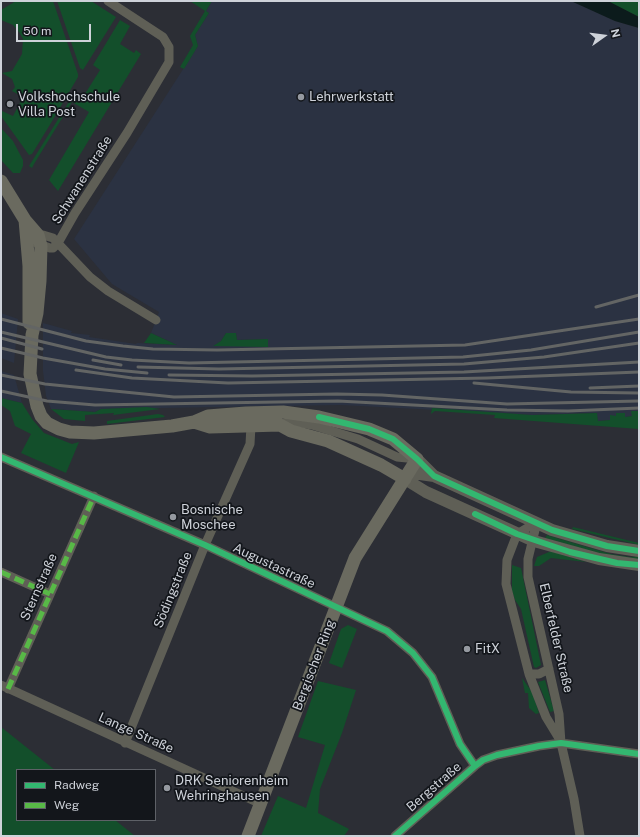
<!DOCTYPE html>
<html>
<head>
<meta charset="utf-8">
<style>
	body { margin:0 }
	#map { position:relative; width:640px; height:837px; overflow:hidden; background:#2c2e35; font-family:"Public Sans",sans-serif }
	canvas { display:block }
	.frame { position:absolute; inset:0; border:2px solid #ced2d9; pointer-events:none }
	.legend { position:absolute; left:16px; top:769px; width:140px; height:52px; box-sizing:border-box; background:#13161b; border:1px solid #5e6167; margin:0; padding:5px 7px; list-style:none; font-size:12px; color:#ced2d9 }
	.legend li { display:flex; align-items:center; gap:8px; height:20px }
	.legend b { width:20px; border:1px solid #5e6167 }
	.north { position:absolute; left:584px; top:16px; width:40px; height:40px; -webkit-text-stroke:3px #13161b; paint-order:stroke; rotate:76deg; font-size:11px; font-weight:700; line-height:16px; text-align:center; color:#ced2d9 }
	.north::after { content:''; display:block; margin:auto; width:14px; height:18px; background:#ced2d9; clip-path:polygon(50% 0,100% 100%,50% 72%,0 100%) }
	.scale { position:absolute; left:16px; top:24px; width:75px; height:18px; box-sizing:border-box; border:2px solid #ced2d9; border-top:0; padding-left:5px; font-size:12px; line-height:14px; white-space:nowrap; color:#ced2d9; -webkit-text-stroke:3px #13161b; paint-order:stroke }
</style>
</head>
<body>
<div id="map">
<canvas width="640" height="837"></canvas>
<div class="frame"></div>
<ul class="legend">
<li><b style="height:5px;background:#33b770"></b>Radweg</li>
<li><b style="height:5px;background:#58b947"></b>Weg</li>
</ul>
<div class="north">N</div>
<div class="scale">50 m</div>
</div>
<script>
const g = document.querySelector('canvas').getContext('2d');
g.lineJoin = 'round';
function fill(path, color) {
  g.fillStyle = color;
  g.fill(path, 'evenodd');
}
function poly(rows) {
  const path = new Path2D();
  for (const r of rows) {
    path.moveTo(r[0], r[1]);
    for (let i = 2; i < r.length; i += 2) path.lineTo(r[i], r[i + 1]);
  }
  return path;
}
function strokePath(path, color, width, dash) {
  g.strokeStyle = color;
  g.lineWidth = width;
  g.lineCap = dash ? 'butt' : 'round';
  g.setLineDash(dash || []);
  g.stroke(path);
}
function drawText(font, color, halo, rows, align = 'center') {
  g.font = font + ' "Public Sans",sans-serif';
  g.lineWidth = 3.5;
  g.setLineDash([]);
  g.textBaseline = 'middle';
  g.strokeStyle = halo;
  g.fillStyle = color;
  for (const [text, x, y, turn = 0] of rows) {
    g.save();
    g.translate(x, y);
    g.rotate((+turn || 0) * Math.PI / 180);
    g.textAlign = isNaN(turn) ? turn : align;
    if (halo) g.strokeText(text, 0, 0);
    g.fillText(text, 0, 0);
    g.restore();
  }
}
fill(poly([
	[212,1,571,1,615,21,639,28,639,411,632,411,632,416,625,417,625,413,616,413,616,416,611,416,610,420,598,421,596,413,532,415,341,405,101,409,95,412,51,409,46,396,43,371,43,323,72,331,71,333,90,335,89,337,136,344,137,343,177,345,151,333,159,312,112,284,74,239,198,46,195,35,209,13,206,11],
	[226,333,236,333,237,340,268,339,214,346,221,341],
	[1,313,18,319,14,363,1,358],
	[1,371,14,375,22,403,1,398]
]), '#2b3242');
fill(poly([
	[16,1,53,1,78,74,78,77,51,123,32,154,29,155,1,116,2,111,13,116,23,97,12,91,15,87,12,79,2,73,12,71,22,54,23,39,19,32,13,25,1,20,1,10],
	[57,1,91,1,116,17,83,70,80,68],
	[190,1,212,1,206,11,209,13,195,35,198,46,184,69,180,67,193,45,190,36,205,11],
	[608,1,639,1,639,17,613,4],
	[120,20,130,26,120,44,134,53,136,50,141,54,58,191,49,180,89,112,72,102,34,164,32,168,29,166,75,92,83,97,100,70,93,65],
	[1,128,13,141,23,160,23,166,20,173,13,173,1,160],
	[151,333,177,345,144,343],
	[226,333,236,333,237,340,268,339,268,347,213,346,221,341],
	[1,398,22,403,32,419,44,433,72,444,79,442,66,473,21,453,31,434,15,426,10,411,1,405],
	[147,407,160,409,113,415,114,413,85,415,85,421,64,419,51,409,95,412,101,409],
	[432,408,532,415,597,413,598,421,610,420,610,415,616,416,616,413,625,413,625,417,632,416,631,411,639,411,639,429,494,418,495,415,435,411,431,414],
	[158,414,163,415,165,417,107,424,107,421],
	[573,527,639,543,639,545,572,529],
	[547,535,611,554,630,557,639,556,639,560,610,557,545,538],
	[549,552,553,552,586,562,551,558,539,566,534,566,537,557],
	[512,565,521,568,541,665,536,668,534,667,521,609,515,600,512,591],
	[348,625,357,629,342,668,329,663,341,629],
	[522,678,532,692,539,713,536,714,529,708,528,693,525,693],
	[545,680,554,711,550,712,538,682],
	[318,681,356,690,342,733,320,789,318,813,349,829,344,836,261,836,278,796,306,808,325,745,298,737],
	[1,727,55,770,17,770,17,820,115,820,135,836,1,836]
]), '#134f2b');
fill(poly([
	[571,1,608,1,639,17,639,28,615,21]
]), '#0c1b1c');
strokePath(poly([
	[34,236,43,235,53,238,90,277,108,291,156,320],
	[36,243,50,248,53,248,58,243,75,213,127,133,169,62,169,47,163,37,108,1],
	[280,425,290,421,312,425,358,439,397,457,417,459],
	[1,457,205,545,387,631,413,653,432,677,460,744,475,766],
	[537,522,528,559,528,577,559,714,561,743,574,799,580,836],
	[537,522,517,534,507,560,506,584,529,674,546,717,560,740],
	[1,572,50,594],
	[529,674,539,674,549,669],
	[1,685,261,804],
	[8,689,94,496],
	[125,743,205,545,250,444,251,426],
	[395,836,475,766,483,760,497,755,539,746,561,743,639,754]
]), '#5f5f56', 9);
strokePath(poly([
	[417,459,434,476,552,530,607,546,639,551],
	[434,476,413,473,405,479,426,492,534,541,599,559,639,565]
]), '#5f5f56', 12);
strokePath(poly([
	[1,181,25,220,38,235,41,246,40,281,37,313,32,335,30,374,37,406,41,416,47,423,59,429,70,432,94,433,172,426,194,422,208,416,246,413,283,412,319,417,369,429,393,439,417,459,355,558,248,836],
	[25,220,29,266,29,323],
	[194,422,210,427,280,425,291,431,328,441,381,465,405,479]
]), '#6a6a5f', 13);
strokePath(poly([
	[596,307,639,295],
	[1,319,86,341,123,346,153,349,217,350,465,345,639,319],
	[1,332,106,357,132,360,189,363,463,357,531,350,639,332],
	[1,338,42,349],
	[1,348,43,358,105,369,147,373],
	[93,360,121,365],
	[138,367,219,369,464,364,544,357,639,343],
	[76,370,132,378,228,383,487,378,639,372],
	[1,375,45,384,174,397,337,394,382,395,507,404,639,401],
	[169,375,252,376,464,372,639,362],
	[474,383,571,392,639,393],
	[590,388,639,386],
	[1,391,47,401,95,405,338,401,507,410,568,411,639,408]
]), '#636564', 3);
strokePath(poly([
	[1,572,50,594],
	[8,689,94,496]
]), '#58b947', 5, [10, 5]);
strokePath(poly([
	[319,417,369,429,393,439,417,459,434,476,552,530,607,546,639,551],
	[1,457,205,545,387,631,413,653,432,677,460,744,475,766],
	[475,514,517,534,570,552,617,563,639,565],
	[395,836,475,766,483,760,497,755,539,746,561,743,639,754]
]), '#33b770', 6);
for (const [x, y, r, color] of [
	[301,97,4,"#9599a0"],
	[10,104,4,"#9599a0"],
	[173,517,4,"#9599a0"],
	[467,649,4,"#9599a0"],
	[167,788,4,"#9599a0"]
]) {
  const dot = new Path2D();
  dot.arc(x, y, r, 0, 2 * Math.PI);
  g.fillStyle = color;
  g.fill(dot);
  strokePath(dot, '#13161b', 1.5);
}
drawText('13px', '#ced2d9', '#13161b', [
	["Volkshochschule",18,97],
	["Villa Post",18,112],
	["Lehrwerkstatt",309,97],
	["Bosnische",181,510],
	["Moschee",181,525],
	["FitX",475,649],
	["DRK Seniorenheim",175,781],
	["Wehringhausen",175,796]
], 'left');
drawText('13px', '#ced2d9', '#13161b', [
	["Schwanenstraße",82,180,-58],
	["Augustastraße",274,566,25],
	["Sternstraße",39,587,-66],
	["Södingstraße",173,590,-68],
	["Elberfelder Straße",556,638,77],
	["Bergischer Ring",314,665,-69],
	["Lange Straße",136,733,24],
	["Bergstraße",434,787,-41]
]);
</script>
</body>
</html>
